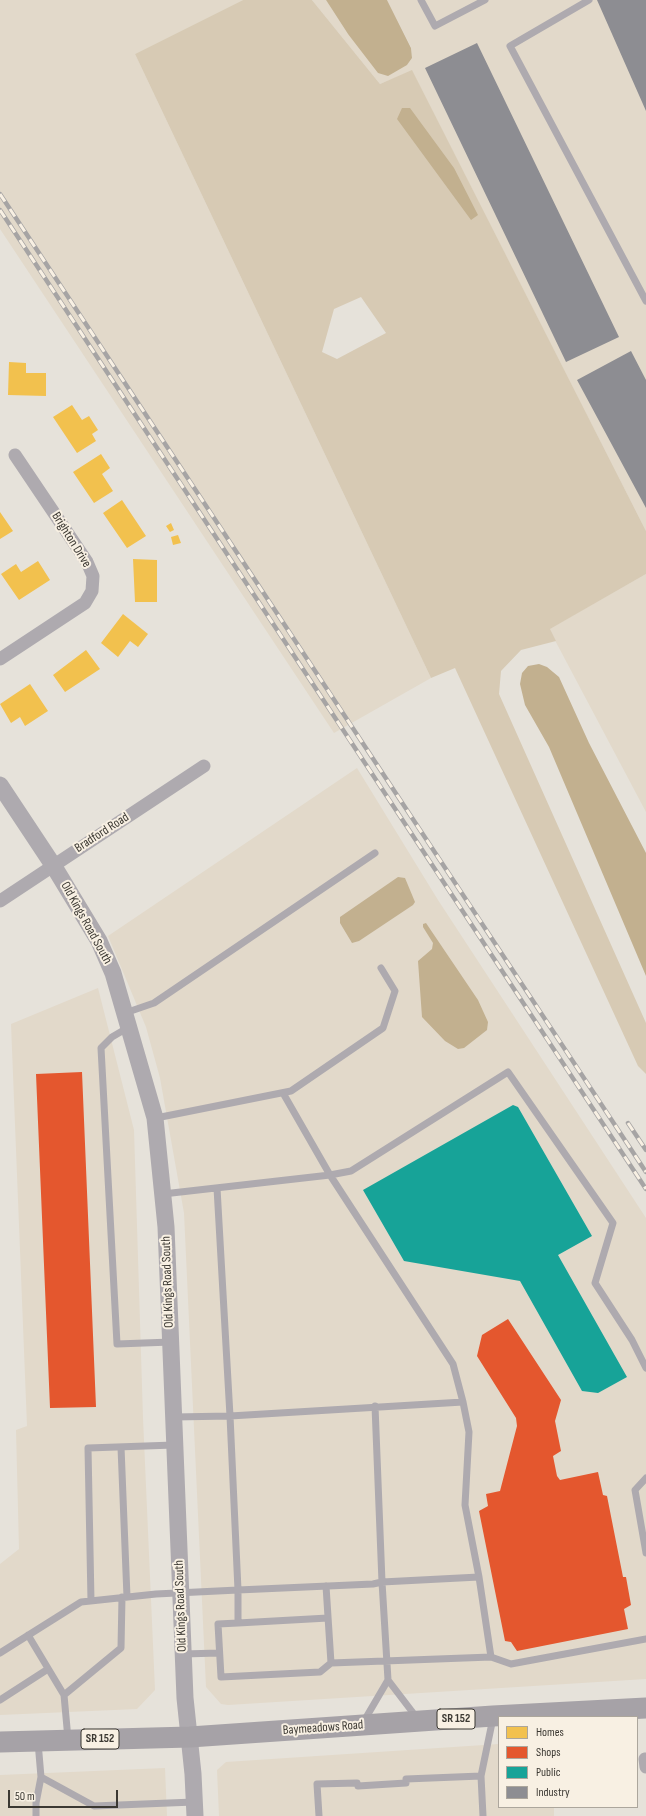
<!DOCTYPE html>
<html>
<head>
<meta charset="utf-8">
<style>
	body { margin:0 }
	#map { position:relative; width:646px; height:1816px; overflow:hidden; background:#e6e2da; font-family:"Sofia Sans Condensed",sans-serif }
	canvas { display:block }
	.legend { position:absolute; left:498px; top:1716px; width:140px; height:92px; box-sizing:border-box; background:#f8f0e3; border:1px solid #aca69c; margin:0; padding:5px 7px; list-style:none; font-size:12px; color:#3b3832 }
	.legend li { display:flex; align-items:center; gap:8px; height:20px }
	.legend b { width:20px; border:1px solid #aca69c }
	.scale { position:absolute; left:8px; top:1790px; width:110px; height:18px; box-sizing:border-box; border:2px solid #3b3832; border-top:0; padding-left:5px; font-size:12px; line-height:14px; white-space:nowrap; color:#3b3832; -webkit-text-stroke:3px #f8f0e3; paint-order:stroke }
</style>
</head>
<body>
<div id="map">
<canvas width="646" height="1816"></canvas>
<ul class="legend">
<li><b style="height:11px;background:#f2c14e"></b>Homes</li>
<li><b style="height:11px;background:#e4572e"></b>Shops</li>
<li><b style="height:11px;background:#17a398"></b>Public</li>
<li><b style="height:11px;background:#8d8d92"></b>Industry</li>
</ul>
<div class="scale">50 m</div>
</div>
<script>
const g = document.querySelector('canvas').getContext('2d');
g.lineJoin = 'round';
function fill(path, color) {
  g.fillStyle = color;
  g.fill(path, 'evenodd');
}
function poly(rows) {
  const path = new Path2D();
  for (const r of rows) {
    path.moveTo(r[0], r[1]);
    for (let i = 2; i < r.length; i += 2) path.lineTo(r[i], r[i + 1]);
  }
  return path;
}
function strokePath(path, color, width, dash) {
  g.strokeStyle = color;
  g.lineWidth = width;
  g.lineCap = dash ? 'butt' : 'round';
  g.setLineDash(dash || []);
  g.stroke(path);
}
function drawText(font, color, halo, rows, align = 'center') {
  g.font = font + ' "Sofia Sans Condensed",sans-serif';
  g.lineWidth = 4;
  g.setLineDash([]);
  g.textBaseline = 'middle';
  g.strokeStyle = halo;
  g.fillStyle = color;
  for (const [text, x, y, turn = 0] of rows) {
    g.save();
    g.translate(x, y);
    g.rotate((+turn || 0) * Math.PI / 180);
    g.textAlign = isNaN(turn) ? turn : align;
    if (halo) g.strokeText(text, 0, 0);
    g.fillText(text, 0, 0);
    g.restore();
  }
}
fill(poly([
	[0,0,243,0,135,54,431,678,334,733,0,229],
	[312,0,326,0,348,34,407,65,412,58,411,47,387,0,646,0,646,531,412,71,380,84],
	[646,574,646,812,549,629],
	[357,768,438,900,646,1218,646,1679,228,1705,221,1704,206,1687,184,1213,160,1078,146,1027,108,936],
	[98,988,134,1130,143,1418,155,1690,137,1709,0,1715,0,1564,19,1549,16,1430,27,1426,11,1024],
	[499,1744,499,1807,554,1807,554,1816,219,1816,217,1770,226,1762],
	[165,1768,167,1816,0,1816,0,1775]
]), '#e2d9ca');
fill(poly([
	[243,0,312,0,380,84,412,70,646,531,646,574,550,629,556,641,521,650,501,671,499,694,646,1023,646,1074,638,1066,455,668,431,678,135,54],
	[361,297,386,333,337,359,322,352,334,309]
]), '#d7cab4');
fill(poly([
	[326,0,387,0,411,48,412,58,407,65,388,76,378,73,348,34],
	[402,108,410,108,454,168,478,215,471,220,397,119],
	[539,664,547,667,559,677,589,743,646,853,646,976,549,747,525,705,520,684,522,673,528,666],
	[398,877,405,878,415,902,413,905,359,941,352,943,340,923,340,917],
	[426,923,478,1000,488,1022,487,1030,464,1048,458,1049,445,1041,422,1017,418,961,432,949,433,943,423,927,423,924]
]), '#c2b08f');
fill(poly([
	[9,362,26,363,26,373,46,373,46,396,8,395],
	[72,405,82,420,89,416,98,430,92,434,96,441,77,453,53,417],
	[101,454,110,468,102,474,113,491,94,503,73,472],
	[122,500,146,536,127,548,103,513],
	[0,512,13,531,0,539],
	[171,523,174,530,170,532,166,526],
	[178,535,181,543,173,545,171,537],
	[133,559,157,560,157,602,135,602],
	[38,561,50,580,19,600,1,574,16,564,21,572],
	[123,614,148,634,138,647,130,641,118,657,101,643],
	[86,650,100,669,65,692,53,675],
	[30,684,48,711,25,726,20,717,11,723,0,704]
]), '#f2c14e');
fill(poly([
	[82,1072,96,1407,50,1408,36,1074],
	[508,1319,561,1400,555,1421,561,1451,553,1456,557,1476,560,1480,598,1472,603,1495,607,1496,623,1577,626,1577,631,1605,624,1609,628,1629,517,1651,511,1642,505,1641,479,1511,488,1506,486,1494,500,1491,517,1426,516,1418,477,1356,482,1335]
]), '#e4572e');
fill(poly([
	[513,1105,518,1107,592,1236,558,1255,627,1377,598,1393,582,1391,520,1281,404,1261,363,1190]
]), '#17a398');
fill(poly([
	[597,0,646,0,646,111],
	[477,43,619,337,566,362,425,68],
	[631,351,646,380,646,508,577,380]
]), '#8d8d92');
strokePath(poly([
	[421,0,435,26,485,0],
	[589,0,510,46,646,301],
	[125,1013,154,1003,375,853],
	[129,1027,112,1037,101,1048,117,1344,171,1342],
	[156,1118,291,1091,383,1028,395,991,381,968],
	[163,1194,330,1175,283,1093],
	[375,1406,382,1582,373,1584,238,1590,238,1623,218,1624,221,1677,320,1672,331,1663,491,1657,479,1577],
	[174,1417,230,1416,217,1188],
	[121,1447,127,1597],
	[646,1478,635,1490,646,1553],
	[326,1586,331,1663],
	[91,1601,88,1448,174,1445],
	[238,1623,328,1618],
	[28,1635,64,1695,68,1739],
	[0,1653,81,1602,156,1594,238,1590,230,1416,463,1402,453,1364,330,1175,351,1171,508,1072,613,1223,595,1283,632,1340,646,1368],
	[183,1654,219,1653],
	[491,1657,511,1664,646,1639],
	[64,1695,121,1648,122,1597],
	[0,1700,48,1669],
	[417,1718,388,1680,382,1582,479,1577,465,1505,469,1432,463,1402],
	[364,1721,388,1680],
	[38,1742,41,1777,94,1806,194,1802],
	[406,1779,481,1776],
	[358,1786,406,1783],
	[36,1816,36,1803,41,1777],
	[319,1816,317,1784,357,1783],
	[483,1816,481,1776,493,1718]
]), '#aeaaaf', 7);
strokePath(poly([
	[0,659,85,603,92,591,93,576,87,562,15,455],
	[0,901,204,766],
	[645,1759,646,1767]
]), '#aeaaaf', 13);
strokePath(poly([
	[0,785,53,865,99,941,113,973,155,1118,166,1227,185,1698,193,1774,195,1816]
]), '#aeaaaf', 17);
strokePath(poly([
	[0,1742,190,1737,493,1716,646,1708]
]), '#a6a2a7', 21);
const rail = poly([
	[0,194,646,1172],
	[0,210,646,1189],
	[628,1123,646,1150]
]);
strokePath(rail, '#a6a4a4', 4.5);
strokePath(rail, '#f8f0e3', 3, [9]);
for (const [x, y, w] of [
	[456,1719,38],
	[100,1739,38]
]) {
  const box = new Path2D();
  box.roundRect(x - w / 2, y - 10, w, 20, 3);
  g.fillStyle = '#f8f0e3';
  g.fill(box);
  strokePath(box, '#3b3832', 1);
}
drawText('bold 12px', '#3b3832', null, [
	["SR 152",456,1719],
	["SR 152",100,1739]
]);
drawText('13px', '#3b3832', '#f8f0e3', [
	["Brighton Drive",71,540,58],
	["Bradford Road",102,833,-33],
	["Old Kings Road South",86,923,61],
	["Old Kings Road South",168,1282,-92],
	["Old Kings Road South",181,1606,-92],
	["Baymeadows Road",323,1728,-4]
]);
</script>
</body>
</html>
